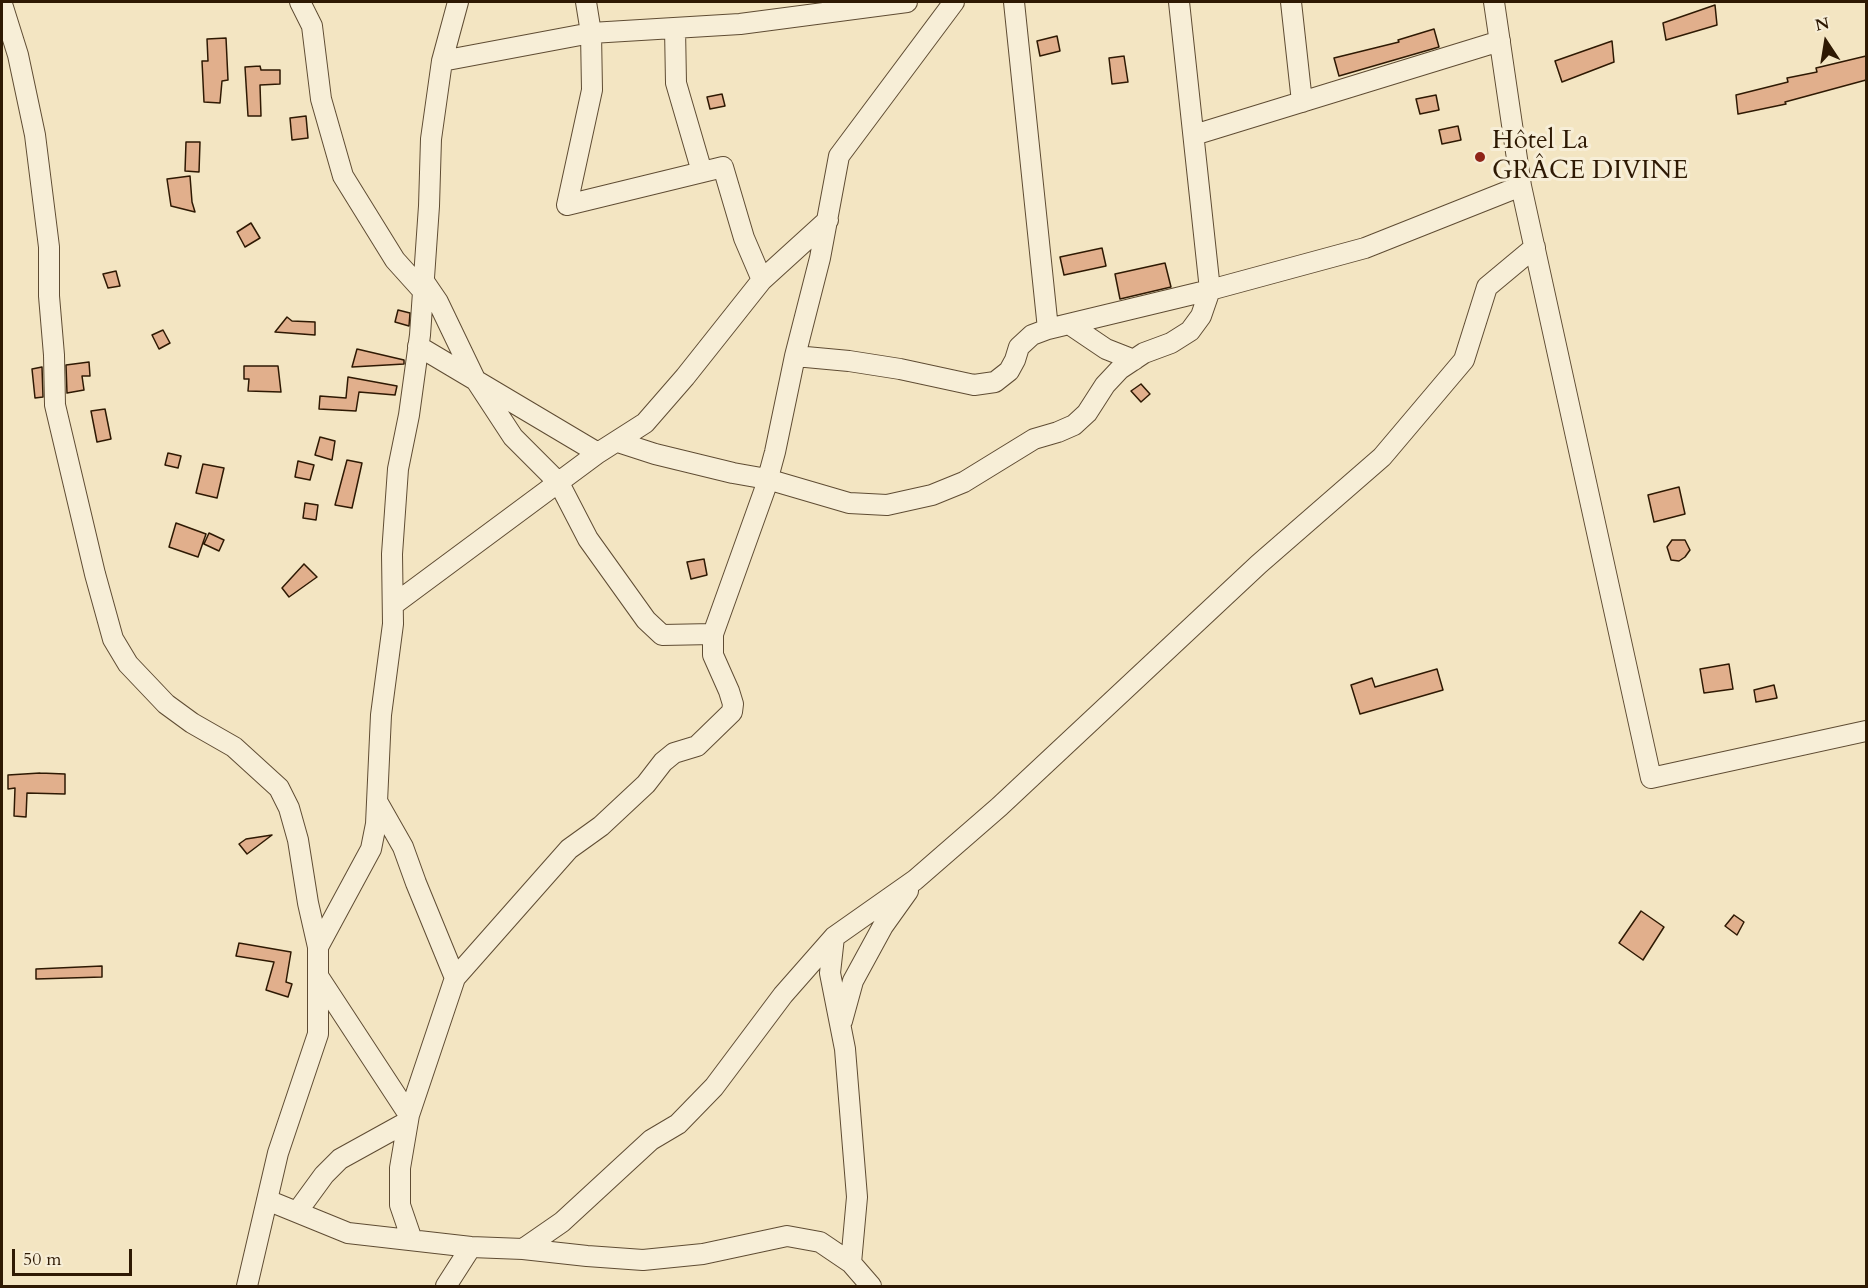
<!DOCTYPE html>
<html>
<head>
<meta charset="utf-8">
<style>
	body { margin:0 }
	#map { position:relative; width:1868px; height:1288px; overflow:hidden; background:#f3e5c2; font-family:Cardo,serif }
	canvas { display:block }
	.frame { position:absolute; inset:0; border:3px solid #2e1903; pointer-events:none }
	.north { position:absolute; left:1796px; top:12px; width:60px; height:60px; -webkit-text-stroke:4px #f7eed7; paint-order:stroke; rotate:348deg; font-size:16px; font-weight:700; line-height:24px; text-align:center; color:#2e1903 }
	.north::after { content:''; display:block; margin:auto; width:21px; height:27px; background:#2e1903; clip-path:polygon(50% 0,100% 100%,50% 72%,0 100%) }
	.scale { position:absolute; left:12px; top:1249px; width:120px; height:27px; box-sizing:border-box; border:3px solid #2e1903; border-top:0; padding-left:8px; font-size:18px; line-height:21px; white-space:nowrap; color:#2e1903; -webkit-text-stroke:4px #f7eed7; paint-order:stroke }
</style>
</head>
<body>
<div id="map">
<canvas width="1868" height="1288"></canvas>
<div class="frame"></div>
<div class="north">N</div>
<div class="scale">50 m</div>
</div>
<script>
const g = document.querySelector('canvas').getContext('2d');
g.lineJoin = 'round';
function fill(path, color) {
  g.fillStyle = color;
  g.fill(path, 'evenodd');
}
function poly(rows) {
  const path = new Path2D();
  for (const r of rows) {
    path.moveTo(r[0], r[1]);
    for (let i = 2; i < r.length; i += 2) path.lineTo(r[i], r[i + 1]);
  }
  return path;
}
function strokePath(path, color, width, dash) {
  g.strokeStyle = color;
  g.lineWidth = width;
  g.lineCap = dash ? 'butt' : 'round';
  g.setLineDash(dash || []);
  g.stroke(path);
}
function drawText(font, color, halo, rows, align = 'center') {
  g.font = font + ' Cardo,serif';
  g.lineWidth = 6;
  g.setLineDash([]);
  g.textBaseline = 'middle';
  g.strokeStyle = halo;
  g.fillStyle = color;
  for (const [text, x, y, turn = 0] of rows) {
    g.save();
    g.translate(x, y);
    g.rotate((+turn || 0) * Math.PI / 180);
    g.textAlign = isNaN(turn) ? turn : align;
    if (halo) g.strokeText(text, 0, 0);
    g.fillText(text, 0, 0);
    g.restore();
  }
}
const building = poly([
	[1715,5,1717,25,1666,40,1663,23,1715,5],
	[1434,29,1439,47,1339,76,1334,58,1399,42,1398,40,1434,29],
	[1057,36,1060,51,1040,56,1037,41,1057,36],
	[226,38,228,80,222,81,220,103,204,102,202,61,208,61,207,39,226,38],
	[1612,41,1614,62,1562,82,1555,61,1612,41],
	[1124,56,1128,82,1112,84,1109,58,1124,56],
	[1866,56,1866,80,1785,102,1786,104,1738,114,1736,95,1788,82,1787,78,1817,72,1816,68,1866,56],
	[260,66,261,70,280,70,280,84,260,85,261,116,248,116,245,67,260,66],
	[722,94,725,106,710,109,707,97,722,94],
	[1436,95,1439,110,1420,114,1416,99,1436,95],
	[306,116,308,138,292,140,290,118,306,116],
	[1458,126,1461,140,1442,144,1439,130,1458,126],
	[186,142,200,142,199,172,185,171,186,142],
	[190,176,192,202,195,212,171,206,167,179,190,176],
	[251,223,260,238,245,247,237,232,251,223],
	[1102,248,1106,266,1064,275,1060,257,1102,248],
	[1165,263,1171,287,1120,299,1115,274,1165,263],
	[116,271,120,286,108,288,103,274,116,271],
	[398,310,410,313,409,326,395,322,398,310],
	[287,317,292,321,315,322,315,335,275,332,287,317],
	[163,330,170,343,159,349,152,335,163,330],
	[357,349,404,360,404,364,352,367,357,349],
	[89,362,90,376,82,376,84,390,67,393,66,365,89,362],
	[244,366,278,366,281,392,248,391,249,379,244,379,244,366],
	[42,367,43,397,35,398,32,369,42,367],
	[348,377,397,386,395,395,359,392,356,411,319,409,320,396,346,398,348,377],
	[1141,384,1150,394,1141,402,1131,391,1141,384],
	[105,409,111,439,97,442,91,411,105,409],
	[320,437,335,441,332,460,315,455,320,437],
	[168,453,181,456,178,468,165,465,168,453],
	[347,460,362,463,352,508,335,505,347,460],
	[298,461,314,465,310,480,295,477,298,461],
	[203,464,224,468,217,498,196,493,203,464],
	[1679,487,1685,514,1654,522,1648,495,1679,487],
	[305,503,318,505,316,520,303,518,305,503],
	[176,523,206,534,198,557,169,547,176,523],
	[209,533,224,540,219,551,204,544,209,533],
	[1672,540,1685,540,1690,550,1685,557,1679,561,1671,560,1667,547,1672,540],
	[704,559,707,575,691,579,687,562,704,559],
	[304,564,317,577,289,597,282,588,304,564],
	[1729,664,1733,689,1704,693,1700,669,1729,664],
	[1437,669,1443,690,1360,714,1351,685,1372,678,1375,687,1437,669],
	[1774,685,1777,698,1756,702,1754,690,1774,685],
	[40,773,65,774,65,794,27,793,26,817,14,816,15,788,8,789,8,775,40,773],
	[272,835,247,854,239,844,246,839,272,835],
	[1641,911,1664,927,1643,960,1619,943,1641,911],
	[1734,915,1744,922,1737,935,1725,926,1734,915],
	[239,943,291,952,286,982,292,984,288,997,266,990,274,962,236,956,239,943],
	[102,966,102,977,36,979,36,969,102,966]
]);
fill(building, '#e1af8c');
strokePath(building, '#2e1903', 1.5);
const minor = poly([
	[300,2,312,26,321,99,343,176,395,260,422,290],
	[586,2,591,33,592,90,567,205,723,167,744,238,762,280],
	[1014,2,1048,329],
	[1291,2,1302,102],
	[1494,2,1521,186,1651,778,1866,731],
	[2,4,18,55,35,135,49,247,49,296,54,355,55,405,95,574,113,639,128,664,166,704,192,723,234,747,279,788,289,808,298,840,308,903,318,947],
	[675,28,676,83,702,172],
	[442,61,591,33,740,24,907,2],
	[1194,135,1500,41],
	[423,280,438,302,475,379,513,437,559,483,588,539,646,620,662,635,713,634],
	[1069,324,1106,349,1134,360],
	[418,346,598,453],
	[795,356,849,361,900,369,974,385,995,382,1009,371,1015,360,1019,347,1032,335,1048,329,1210,290,1365,248,1521,186],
	[618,442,655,454,733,473,767,479,849,503,887,505,932,495,964,482,1034,439,1058,432,1074,425,1087,413,1105,385,1120,369,1144,353,1171,343,1190,331,1201,316,1210,290,1179,2],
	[393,605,598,453,645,423,685,377,762,280,828,220],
	[378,803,403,847,416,883,455,978],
	[834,937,830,973,845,1049,857,1197,851,1263],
	[318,976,409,1115],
	[842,1021,853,981,883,926,908,891],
	[267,1200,348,1233,471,1247,523,1249,587,1256,643,1260,703,1254,787,1236,820,1242,851,1263,871,1286],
	[297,1212,324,1175,340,1159,407,1122],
	[412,1240,400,1205,400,1168,409,1115,455,978,569,849,601,826,646,784,663,762,674,753,697,746,732,712,733,704,729,691,713,655,713,634,765,489,775,452,795,356,820,258,839,156,954,2],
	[523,1249,562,1222,651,1140,678,1124,714,1087,783,995,834,937,915,880,999,807,1259,564,1382,457,1464,360,1487,287,1535,247],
	[247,1286,278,1153,318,1034,318,947,371,849,376,824,381,715,393,624,392,554,398,469,409,415,420,335,429,206,431,139,442,61,458,2],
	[446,1286,471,1247]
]);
strokePath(minor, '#5f4c33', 22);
strokePath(minor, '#f7eed7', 20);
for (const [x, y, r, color] of [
	[1480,157,6,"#8f2418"]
]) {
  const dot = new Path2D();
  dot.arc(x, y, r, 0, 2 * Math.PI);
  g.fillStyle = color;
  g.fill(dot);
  strokePath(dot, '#f7eed7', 2);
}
drawText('26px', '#2e1903', '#f7eed7', [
	["Hôtel La",1492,142],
	["GRÂCE DIVINE",1492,172]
], 'left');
</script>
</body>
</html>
